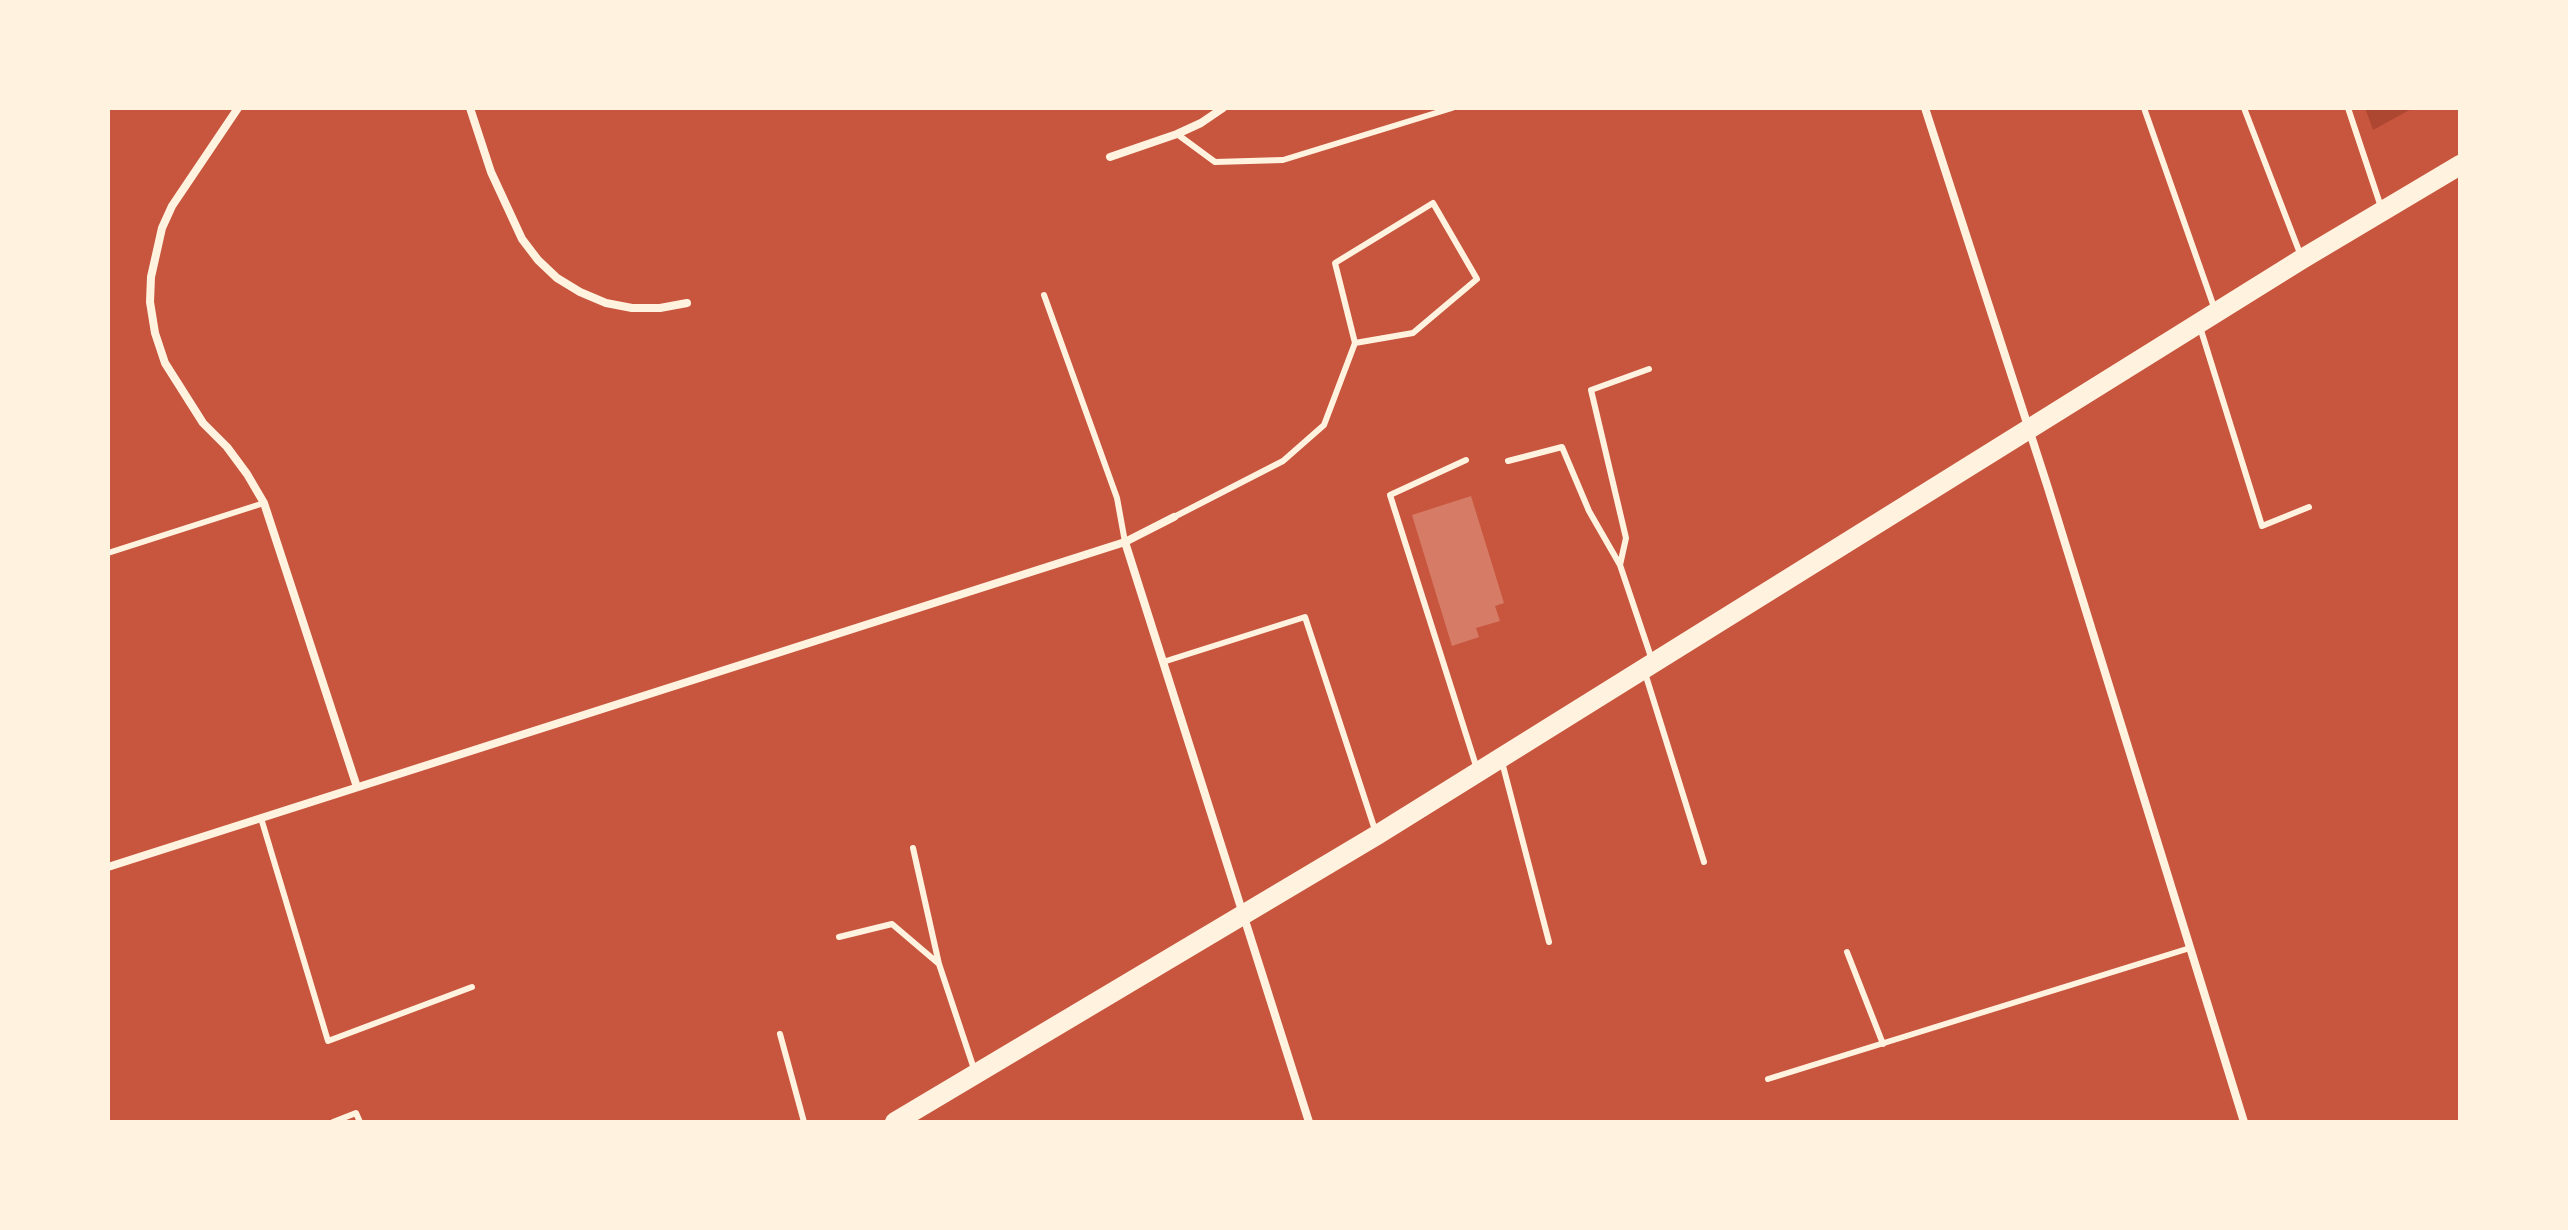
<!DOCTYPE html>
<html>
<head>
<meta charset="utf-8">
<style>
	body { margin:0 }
	#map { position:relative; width:2568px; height:1230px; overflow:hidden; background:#c8553d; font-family:"DM Sans",sans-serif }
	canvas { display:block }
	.frame { position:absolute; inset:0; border:110px solid #fff3e0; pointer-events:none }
</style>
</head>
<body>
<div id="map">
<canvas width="2568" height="1230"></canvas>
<div class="frame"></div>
</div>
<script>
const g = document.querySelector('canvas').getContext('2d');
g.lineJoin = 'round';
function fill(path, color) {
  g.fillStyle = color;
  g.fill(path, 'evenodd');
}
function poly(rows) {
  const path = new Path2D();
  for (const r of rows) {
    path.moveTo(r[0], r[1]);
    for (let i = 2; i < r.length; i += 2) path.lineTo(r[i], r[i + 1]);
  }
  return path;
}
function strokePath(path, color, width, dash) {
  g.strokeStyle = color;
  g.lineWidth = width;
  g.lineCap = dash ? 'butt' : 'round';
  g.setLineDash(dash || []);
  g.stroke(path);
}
fill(poly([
	[2365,108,2413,108,2373,130]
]), '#ae4732');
fill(poly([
	[1471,496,1504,603,1495,606,1500,621,1476,628,1479,637,1452,646,1412,515]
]), '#d67c66');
strokePath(poly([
	[2144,108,2215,310],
	[2244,108,2301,256],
	[2348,108,2381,207],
	[1177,134,1215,162,1283,160,1452,108],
	[1044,295,1117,498,1125,542],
	[2200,327,2262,526,2309,507],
	[1466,460,1390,495,1477,769],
	[1508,461,1562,447,1589,511,1620,565,1652,660],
	[1174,517,1283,461,1324,425,1355,343,1335,263,1433,203,1477,279,1413,333,1355,343],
	[108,553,264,503],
	[1620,565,1626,538,1591,390,1649,369],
	[1163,662,1305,617,1376,833],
	[1645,673,1704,862],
	[1502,762,1549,942],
	[261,818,328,1041,472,987],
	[913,848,939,964],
	[839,937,892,924,939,964,975,1072],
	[1847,952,1883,1044],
	[780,1034,804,1122],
	[1768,1079,2190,948],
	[333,1122,356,1113,360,1122]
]), '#fff3e0', 6);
strokePath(poly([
	[238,108,172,206,162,228,151,277,150,302,155,333,165,363,203,423,227,447,247,474,264,503,357,787],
	[470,108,491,172,522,239,538,260,557,278,580,292,606,303,632,308,660,308,687,303],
	[1925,108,2048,488,2244,1122],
	[1110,157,1177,134,1201,123,1223,108],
	[1125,542,1309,1122],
	[108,867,1125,542,1174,517]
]), '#fff3e0', 8);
strokePath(poly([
	[895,1122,1377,835,2302,259,2460,165]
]), '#fff3e0', 20);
</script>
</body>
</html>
